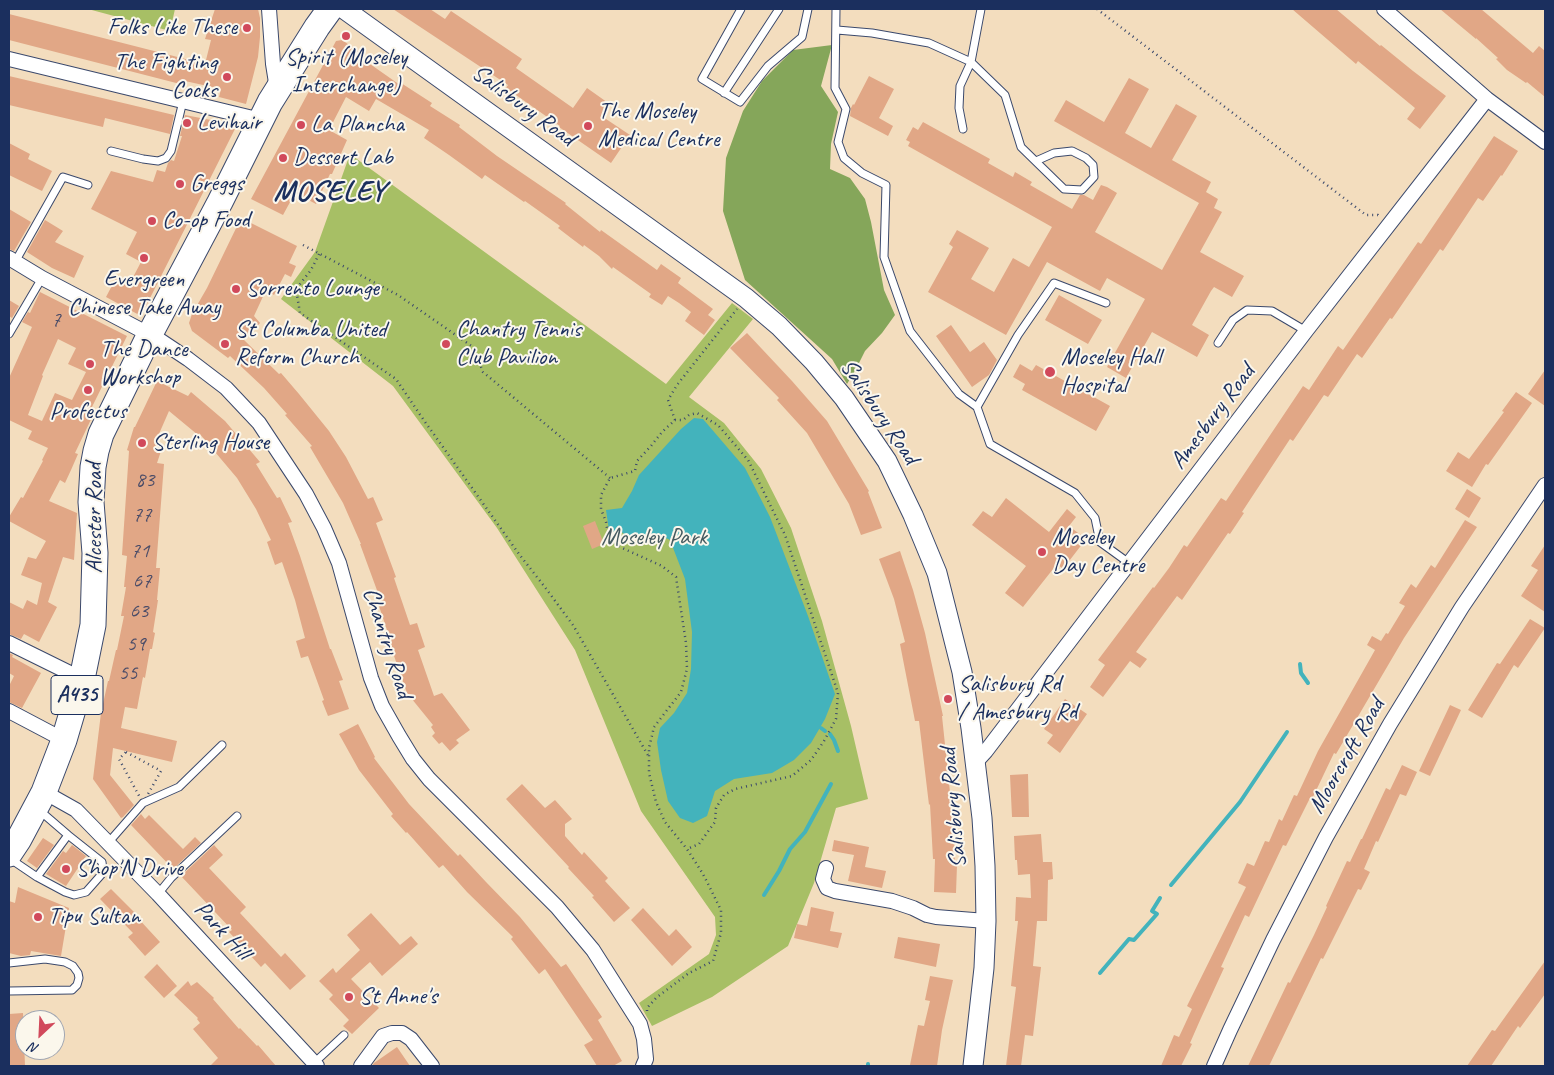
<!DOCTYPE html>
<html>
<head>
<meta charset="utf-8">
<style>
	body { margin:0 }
	#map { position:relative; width:1554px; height:1075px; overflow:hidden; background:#f3ddbe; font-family:Caveat,sans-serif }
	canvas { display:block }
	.frame { position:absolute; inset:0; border:10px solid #1b2f5e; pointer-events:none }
	.north { position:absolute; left:15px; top:1010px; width:50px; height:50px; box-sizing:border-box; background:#fbf7ec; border:1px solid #a1a7b3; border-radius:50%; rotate:205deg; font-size:14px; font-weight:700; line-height:20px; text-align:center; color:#1b2f5e }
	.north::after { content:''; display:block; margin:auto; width:18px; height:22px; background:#d1495b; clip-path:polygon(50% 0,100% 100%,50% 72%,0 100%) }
</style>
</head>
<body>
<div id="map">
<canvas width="1554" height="1075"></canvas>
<div class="frame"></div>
<div class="north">N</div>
</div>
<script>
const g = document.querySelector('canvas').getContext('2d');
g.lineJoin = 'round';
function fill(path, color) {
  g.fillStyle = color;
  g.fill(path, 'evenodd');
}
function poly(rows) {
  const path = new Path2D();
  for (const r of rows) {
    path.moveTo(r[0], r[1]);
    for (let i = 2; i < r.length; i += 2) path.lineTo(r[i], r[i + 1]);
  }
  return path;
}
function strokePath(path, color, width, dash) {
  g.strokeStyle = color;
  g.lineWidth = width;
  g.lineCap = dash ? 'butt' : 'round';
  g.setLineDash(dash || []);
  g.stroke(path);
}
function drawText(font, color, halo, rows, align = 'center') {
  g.font = font + ' Caveat,sans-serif';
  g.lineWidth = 4;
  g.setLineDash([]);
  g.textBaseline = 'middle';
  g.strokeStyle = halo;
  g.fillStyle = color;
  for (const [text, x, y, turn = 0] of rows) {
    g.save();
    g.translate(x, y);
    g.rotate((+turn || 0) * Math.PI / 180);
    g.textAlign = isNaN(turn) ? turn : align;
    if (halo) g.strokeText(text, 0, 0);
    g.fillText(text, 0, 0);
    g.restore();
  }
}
fill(poly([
	[88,9,175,9,170,31],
	[350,154,666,384,732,303,753,319,689,397,724,423,761,469,791,528,822,621,851,726,868,799,836,808,814,883,788,946,712,997,652,1026,639,1003,709,954,716,935,715,917,641,811,575,650,497,528,393,386,281,299,315,252]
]), '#a7bf65');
fill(poly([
	[832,45,821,86,838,112,831,144,830,169,850,178,865,199,871,222,884,290,895,315,882,333,865,351,856,369,847,384,832,359,745,280,723,211,726,158,743,111,762,81,793,50]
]), '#85a65a');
fill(poly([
	[694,418,703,419,745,468,770,517,808,616,835,694,825,719,811,743,794,760,772,773,734,779,715,791,707,816,693,823,680,818,668,801,661,770,657,742,660,728,674,713,687,693,691,669,692,632,685,579,670,540,658,534,624,542,616,542,624,534,618,529,610,537,606,510,622,508,632,491,639,475,681,429]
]), '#43b3bc');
strokePath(poly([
	[1300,664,1301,673,1308,683],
	[821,728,825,731],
	[830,734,834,740,838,751],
	[1171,885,1240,802,1287,732],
	[764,895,779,871,790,849,805,832,831,784],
	[1100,973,1129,939,1134,940,1157,914,1152,911,1160,898],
	[868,1066,868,1064]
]), '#43b3bc', 4);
fill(poly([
	[215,9,258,9,260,18,260,37,258,57,246,104,219,97,221,89,185,81,184,85,9,40,9,14,205,64,211,40,205,39],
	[393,9,430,9,445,19,451,11,522,59,516,68,573,108,587,88,611,105,603,117,630,135,611,163,559,127,560,126,506,88,508,85],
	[1292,9,1336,9,1380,46,1381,45,1413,71,1446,96,1420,129,1407,119,1415,108,1358,61,1356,64],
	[1440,9,1481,9,1533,53,1539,46,1545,51,1545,97,1527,82,1526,83,1507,70,1496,59,1498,58,1476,38,1476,39],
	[342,40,372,61,370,64,400,85,401,83,432,103,430,106,460,125,459,127,497,156,566,203,565,204,600,232,601,230,657,270,661,264,681,278,678,283,713,309,708,315,715,320,704,335,685,321,691,312,679,303,668,296,662,305,649,297,651,294,613,267,612,269,599,256,584,245,583,247,571,238,558,228,560,226,525,201,524,202,485,175,482,179,478,176,449,155,424,138,429,130,376,99,369,111,346,97,329,130,347,140,332,174,330,174,316,204,295,193,283,215,251,199,336,41],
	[9,76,174,115,170,134,105,118,103,127,9,105],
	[869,76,894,89,879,118,893,126,888,136,850,116,851,108,853,104,854,105],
	[1129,78,1149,89,1125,133,1151,148,1176,104,1197,116,1172,160,1211,182,1206,192,1218,199,1214,208,1222,212,1200,252,1244,276,1232,297,1214,287,1211,291,1192,325,1209,335,1197,357,1152,332,1126,378,1107,367,1145,299,1107,278,1100,291,1047,262,1006,335,928,292,953,247,949,244,957,230,989,248,971,279,994,292,1013,258,1029,267,1052,227,908,146,910,142,906,140,913,127,918,130,923,122,990,159,988,163,1013,177,1015,172,1032,182,1030,185,1072,209,1080,195,1084,195,1093,200,1101,185,1107,187,1117,193,1095,232,1162,270,1199,203,1054,121,1066,100,1104,122],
	[185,115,237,125,141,316,106,297,117,276,130,283,141,262,126,254,137,232,91,209,111,171,153,182,157,170,165,172,168,163,171,160,174,161,182,136,180,136],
	[1494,136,1518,151,1502,176,1501,175,1483,201,1478,198,1443,251,1440,249,1392,319,1390,318,1362,358,1357,354,1328,397,1324,395,1293,441,1290,439,1242,512,1244,513,1230,534,1228,533,1182,600,1177,596,1136,652,1147,659,1140,668,1130,661,1103,697,1090,687,1105,665,1098,660,1153,587,1154,588,1169,568,1184,545,1187,547,1221,498,1226,501,1303,386,1309,390,1338,346,1343,350,1418,242,1421,244],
	[9,143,30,154,28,159,52,171,42,191,9,175],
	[9,209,31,222,14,251,9,249],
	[241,218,297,246,289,263,296,266,291,277,285,274,274,295,266,290,254,316,260,323,244,340,279,374,281,373,299,394,329,431,346,457,368,499,373,497,383,520,376,523,396,577,394,578,410,625,417,623,425,647,418,650,434,696,442,693,470,730,456,740,459,743,450,751,442,742,439,744,432,736,435,733,431,727,433,725,407,693,386,633,388,633,375,594,378,593,360,544,361,544,343,503,310,447,312,446,285,415,287,414,264,388,230,356,228,358,192,331,189,323,192,314,207,288],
	[45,220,63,231,55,242,84,256,74,278,52,268,27,252],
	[40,292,127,336,91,409,95,411,75,453,78,454,71,470,65,483,60,480,49,501,77,513,74,560,63,557,48,602,57,607,39,642,24,634,21,639,9,634,9,602,23,609,27,600,37,605,42,583,21,575,28,557,36,559,46,541,9,521,9,517,21,497,23,498,43,461,42,460,48,448,28,439,32,431,9,420,9,378,32,327,22,322,28,312,30,313],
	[58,339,76,348,68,364,86,372,72,400,55,393,42,421,28,415,43,376,42,375],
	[1059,295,1102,320,1088,344,1045,320],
	[9,300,19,306,12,318,9,316],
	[951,325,970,352,984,342,997,360,989,375,972,387,936,336],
	[747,333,792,381,827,421,869,491,868,492,882,528,861,535,849,504,807,433,777,400,779,398,730,348],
	[1020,364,1032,371,1036,365,1110,406,1096,431,1022,390,1025,384,1013,377],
	[1545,370,1545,406,1528,394],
	[157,381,188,396,191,392,225,421,260,462,256,464,277,498,280,497,292,522,288,523,300,556,330,649,331,649,343,680,339,681,349,709,328,716,322,701,324,700,308,656,301,658,296,641,305,638,295,600,282,562,275,565,267,542,271,540,256,509,237,478,199,433,198,435,169,411,155,443,163,445,157,463,164,464,156,568,160,568,157,600,158,600,153,632,155,633,152,649,150,649,145,678,143,677,137,709,125,707,121,728,177,741,172,762,113,748,110,775,134,805,123,817,121,818,93,779,101,713,108,681,109,681,116,650,117,650,124,616,121,616,126,587,124,587,127,556,122,555,129,451,127,450,134,427,135,427],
	[1516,392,1532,403,1488,465,1486,464,1472,487,1446,471,1458,452,1469,459,1504,412,1502,411],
	[1467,489,1481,498,1469,518,1455,509],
	[1006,498,1049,532,1067,509,1076,517,1069,526,1086,539,1063,569,1057,564,1023,607,1005,593,1026,566,972,525,983,511,992,517],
	[1465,520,1477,527,1404,638,1336,754,1334,753,1312,799,1310,798,1286,846,1283,845,1249,917,1245,915,1221,967,1224,968,1201,1018,1190,1043,1192,1044,1181,1066,1161,1066,1174,1035,1179,1037,1192,1009,1187,1006,1246,887,1238,883,1247,863,1254,866,1265,841,1269,842,1279,819,1282,821,1294,795,1297,796,1318,751,1375,650,1367,645,1372,636,1381,641,1386,633,1388,634,1405,606,1399,603,1411,584,1416,588,1431,565,1435,568],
	[595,521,604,544,592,549,583,526],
	[1545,545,1545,612,1521,596,1538,570,1531,566],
	[900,551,913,590,925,633,943,716,942,716,951,802,950,802,953,834,954,834,955,865,957,865,956,893,934,892,935,859,933,859,930,804,929,805,919,721,915,721,900,644,905,642,894,599,879,559],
	[1530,619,1545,628,1518,668,1514,665,1482,718,1468,710,1497,663,1500,664],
	[9,653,13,655,12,657,41,673,22,708,9,702,9,686,14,676,9,673],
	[1065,699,1087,714,1060,753,1047,743,1053,735,1044,729],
	[1450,705,1461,710,1430,776,1419,771],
	[358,724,375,757,374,758,409,804,458,856,460,854,486,882,520,917,561,967,566,964,602,1017,598,1020,622,1061,613,1066,597,1066,584,1045,593,1040,545,969,539,974,511,939,513,937,467,892,443,865,439,868,407,832,406,833,391,816,393,814,359,770,339,734],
	[1402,765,1417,772,1406,796,1400,794,1378,842,1376,841,1364,869,1370,872,1361,890,1358,889,1323,959,1321,958,1269,1066,1248,1066,1288,982,1290,983,1314,935,1327,907,1326,906,1347,861,1350,862,1361,839,1362,839,1386,788,1390,790],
	[1028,774,1029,817,1012,817,1010,775],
	[522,784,545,808,555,800,572,819,565,824,565,836,582,855,584,852,608,878,605,881,630,908,614,922,592,897,594,896,568,868,569,867,506,799],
	[141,814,145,819,149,815,183,849,195,837,201,843,173,869,131,825],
	[1041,834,1043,862,1052,862,1053,879,1048,880,1047,921,1037,921,1033,966,1041,967,1033,1036,1025,1035,1021,1066,1006,1066,1016,987,1011,986,1018,921,1015,921,1016,897,1031,898,1030,874,1018,875,1017,860,1015,860,1014,836],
	[43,838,54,845,37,868,27,861],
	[834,840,869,847,865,867,886,871,882,888,848,881,854,855,832,851],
	[72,845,86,856,66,886,46,874,63,851,66,853],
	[214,845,223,855,209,868,246,907,240,913,281,957,285,953,306,976,290,990,265,963,261,967,229,932,232,930,181,876],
	[18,887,69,908,61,956,31,951,30,955,21,956,9,953,9,936,10,927,9,927,9,901,15,903],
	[111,889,137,915,136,916,160,942,145,956,128,937,133,933,100,899],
	[811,907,834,912,830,931,842,933,838,948,794,938,797,924,807,926],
	[643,908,669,936,676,929,692,947,672,966,631,920],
	[371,913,400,945,411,936,418,944,382,976,370,962,351,979,379,1008,352,1034,343,1026,349,1020,329,999,333,995,319,981,333,968,336,973,360,950,347,935],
	[898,937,940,944,936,967,894,958],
	[1545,961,1545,994,1520,1028,1518,1026,1491,1066,1467,1066,1492,1030,1495,1031],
	[157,964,177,986,164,998,144,977],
	[930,976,953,980,942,1030,937,1066,917,1066,910,1065,918,1025,924,1026,930,1001,925,1000],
	[188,981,191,986,197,982,214,998,213,999,239,1029,240,1028,257,1046,258,1045,276,1066,210,1066,218,1058,193,1029,200,1023,197,1019,198,1018,174,995],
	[23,1013,25,1066,9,1066,9,1014],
	[397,1047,410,1066,372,1066,374,1063]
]), '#e1a786');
const lane = poly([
	[741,9,702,79,740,102,768,66,802,37,808,9],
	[836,9,835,88,846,109,838,142,844,158,862,173,886,185,884,257,910,331,959,394,977,407,990,444,1075,493,1095,518,1100,542,1129,563],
	[837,30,872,33,929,43,971,62,1005,95,1021,147,1064,189,1082,190,1094,177,1093,165,1086,158,1072,151,1054,153,1036,161],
	[724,93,779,9],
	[963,129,959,108,960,86,971,62,981,9],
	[111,151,143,159,158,161,166,158,171,151,183,101],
	[15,262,63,177,88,185],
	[9,334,42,278],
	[1218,343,1233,320,1247,310,1272,311,1306,331],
	[977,407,1018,335,1054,283,1106,303],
	[108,843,143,803,179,787,222,745],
	[9,858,37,877,68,835,39,810],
	[37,877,65,892,74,895,86,892,101,875,103,870,102,862,68,835],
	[158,894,171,878,237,816],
	[9,963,45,959,65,962,73,966,78,973,79,978,77,985,72,990,9,991],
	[314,1063,344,1035]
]);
const street = poly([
	[269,9,273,64,277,89],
	[1384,9,1487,99,1545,142],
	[9,59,261,120],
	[9,258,42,278,158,339,188,359,226,388,259,423,306,494,324,528,339,563,371,678,382,706,399,736,413,759,429,779,557,907,593,950,640,1024,644,1039,646,1059,643,1066],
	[9,643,82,679],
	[9,711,64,740],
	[975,763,986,751,1306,331,1487,99],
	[44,792,76,810,158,894,317,1066],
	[826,868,823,879,827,888,835,891,892,901,913,908,927,915,936,917,986,921],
	[361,1066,383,1036,392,1033,402,1033,411,1039,432,1066],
	[1214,1066,1230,1030,1273,940,1326,837,1390,724,1462,607,1545,485]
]);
const secondary = poly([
	[344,9,746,298,779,326,814,362,844,398,887,461,913,515,937,573,962,672,971,728,982,818,985,866,986,921,984,968,973,1066]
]);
const highway = poly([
	[9,854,19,839,44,792,64,740,82,679,93,625,95,553,91,502,93,467,96,451,101,434,150,334,220,202,270,102,317,27,330,9]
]);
strokePath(lane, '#3b496c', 9);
strokePath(street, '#3b496c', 16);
strokePath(secondary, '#3b496c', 21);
strokePath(highway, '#3b496c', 27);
strokePath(poly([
	[1097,9,1366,215,1378,215,1380,217],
	[303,245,398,295,473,347,483,372,610,478],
	[319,254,311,270,296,289,300,313,396,379,423,419,519,554,544,586,573,625,649,757],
	[675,420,668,400,677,385,737,309],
	[126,752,161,771,143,803,119,759,126,752],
	[647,1011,647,1008,656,998,689,973,713,961,721,933,721,910,703,874,687,849,665,822,656,802,649,773,649,748,654,727,681,692,687,669,686,643,676,577,662,566,620,547,609,540,606,522,601,509,601,495,610,478,635,471,637,461,651,446,662,432,675,420,683,420,689,415,697,413,718,425,748,460,785,535,838,693,836,719,824,741,811,760,792,776,735,789,724,795,716,808,715,822,699,844,687,849]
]), '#3b496c', 2.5, [1, 4]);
strokePath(lane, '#fff', 7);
strokePath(street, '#fff', 14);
strokePath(secondary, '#fff', 19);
strokePath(highway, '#fff', 25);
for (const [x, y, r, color] of [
	[247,28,5,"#d1495b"],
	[346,36,5,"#d1495b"],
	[227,77,5,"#d1495b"],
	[187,123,5,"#d1495b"],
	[301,125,5,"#d1495b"],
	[588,126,5,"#d1495b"],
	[283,158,5,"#d1495b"],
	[180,184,5,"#d1495b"],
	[152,221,5,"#d1495b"],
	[144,258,5,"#d1495b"],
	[236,289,5,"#d1495b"],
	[225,344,5,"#d1495b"],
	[446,344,5,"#d1495b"],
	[90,364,5,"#d1495b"],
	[1050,372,6,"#d1495b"],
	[88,390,5,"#d1495b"],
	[142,443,5,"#d1495b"],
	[1042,552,5,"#d1495b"],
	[948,699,5,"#d1495b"],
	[66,869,5,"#d1495b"],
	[38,917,5,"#d1495b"],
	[349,997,5,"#d1495b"]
]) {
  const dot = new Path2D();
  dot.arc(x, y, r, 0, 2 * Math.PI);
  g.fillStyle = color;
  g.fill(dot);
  strokePath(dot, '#fbf7ec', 2);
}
drawText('21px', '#4c4d68', null, [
	["7",56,320],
	["83",145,480],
	["77",142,515],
	["71",140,551],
	["67",142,581],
	["63",139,611],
	["59",136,644],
	["55",128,673]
]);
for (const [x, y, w] of [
	[77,695,52]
]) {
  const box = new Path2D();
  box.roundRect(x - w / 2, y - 19.5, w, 39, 4);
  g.fillStyle = '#fbf7ec';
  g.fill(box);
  strokePath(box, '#1b2f5e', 1);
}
drawText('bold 22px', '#1b2f5e', null, [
	["A435",77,695]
]);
drawText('24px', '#1b2f5e', '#fbf7ec', [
	["Folks Like These",237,28,"right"],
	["Spirit (Moseley",346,58,"center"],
	["Interchange)",346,86,"center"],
	["The Fighting",217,63,"right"],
	["Cocks",217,91,"right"],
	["The Moseley",598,112],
	["Medical Centre",598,140],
	["Levihair",197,123],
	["La Plancha",311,125],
	["Dessert Lab",293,158],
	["Greggs",190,184],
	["Co-op Food",162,221],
	["Evergreen",144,280,"center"],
	["Chinese Take Away",144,308,"center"],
	["Sorrento Lounge",246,289],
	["St Columba United",235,330],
	["Reform Church",235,358],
	["Chantry Tennis",456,330],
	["Club Pavilion",456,358],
	["The Dance",100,350],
	["Workshop",100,378],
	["Moseley Hall",1061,358],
	["Hospital",1061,386],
	["Profectus",88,412,"center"],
	["Sterling House",152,443],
	["Moseley",1052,538],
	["Day Centre",1052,566],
	["Salisbury Rd",958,685],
	["/ Amesbury Rd",958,713],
	["Shop'N Drive",76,869],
	["Tipu Sultan",48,917],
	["St Anne's",359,997]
], 'left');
drawText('24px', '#1b2f5e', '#fbf7ec', [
	["Salisbury Road",523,106,36],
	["Salisbury Road",879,412,56],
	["Amesbury Road",1213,417,-53],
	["Alcester Road",95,518,-90],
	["Chantry Road",387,643,72],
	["Moorcroft Road",1347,756,-60],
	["Salisbury Road",954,808,-95],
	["Park Hill",222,931,47]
]);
drawText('24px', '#455a60', '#fbf7ec', [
	["Moseley Park",654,538]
]);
g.letterSpacing = '1px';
drawText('bold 29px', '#1b2f5e', '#fbf7ec', [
	["MOSELEY",330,192]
]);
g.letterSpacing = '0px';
</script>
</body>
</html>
